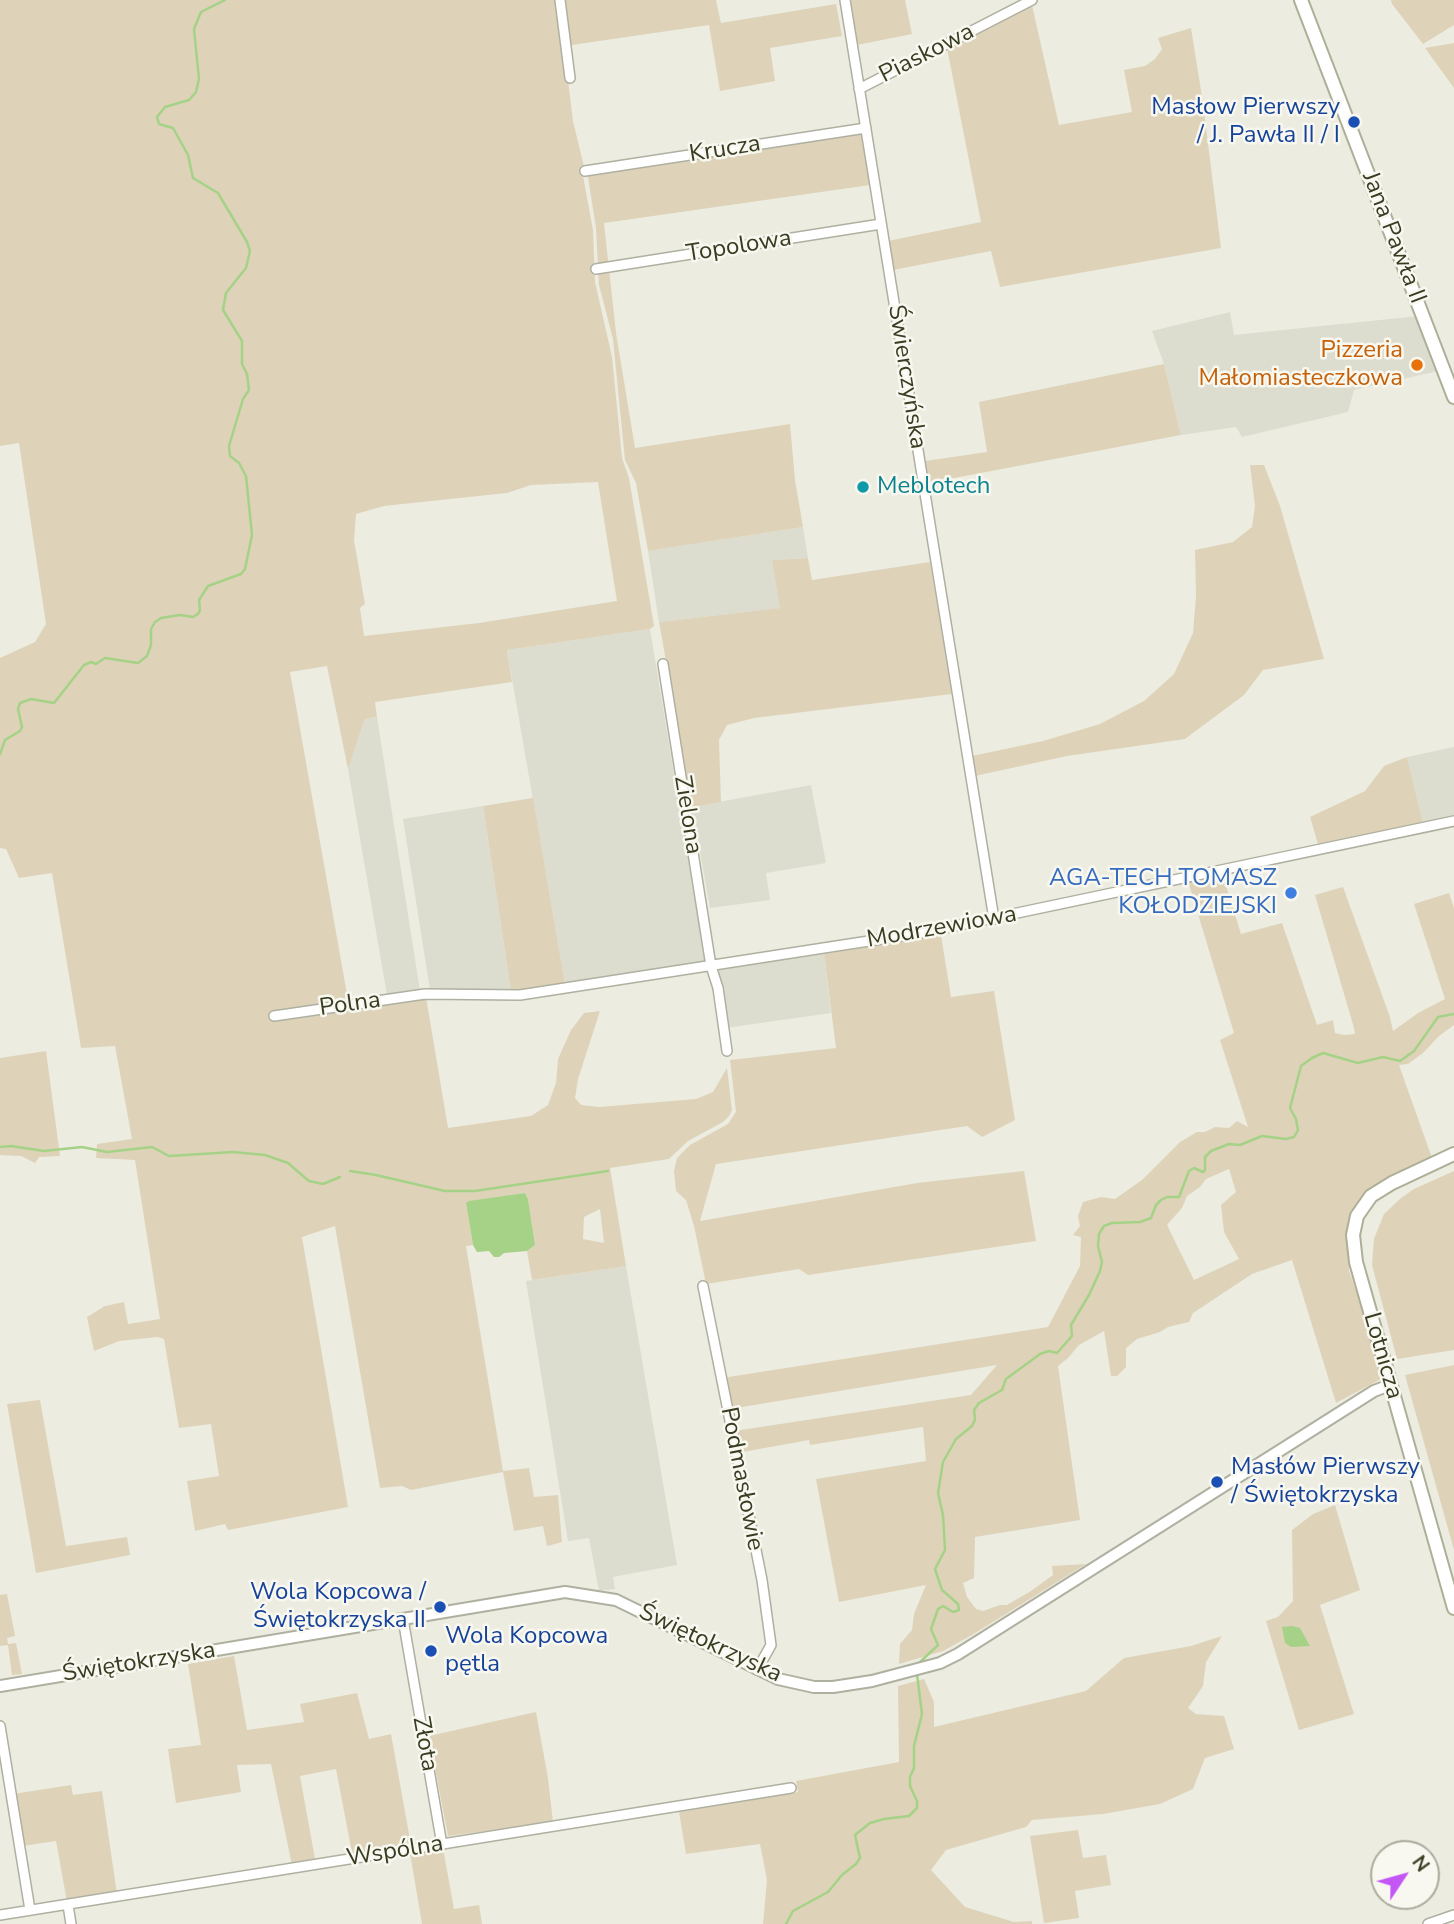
<!DOCTYPE html>
<html>
<head>
<meta charset="utf-8">
<style>
	body { margin:0 }
	#map { position:relative; width:1454px; height:1924px; overflow:hidden; background:#ecece1; font-family:"Nunito Sans",sans-serif }
	canvas { display:block }
	.north { position:absolute; left:1370px; top:1840px; width:70px; height:70px; box-sizing:border-box; background:#f8f8f1; border:2px solid #abad9e; border-radius:50%; rotate:54deg; font-size:19px; font-weight:700; line-height:28px; text-align:center; color:#383d21 }
	.north::after { content:''; display:block; margin:auto; width:24px; height:32px; background:#c456f5; clip-path:polygon(50% 0,100% 100%,50% 72%,0 100%) }
</style>
</head>
<body>
<div id="map">
<canvas width="1454" height="1924"></canvas>
<div class="north">N</div>
</div>
<script>
const g = document.querySelector('canvas').getContext('2d');
g.lineJoin = 'round';
function fill(path, color) {
  g.fillStyle = color;
  g.fill(path, 'evenodd');
}
function poly(rows) {
  const path = new Path2D();
  for (const r of rows) {
    path.moveTo(r[0], r[1]);
    for (let i = 2; i < r.length; i += 2) path.lineTo(r[i], r[i + 1]);
  }
  return path;
}
function strokePath(path, color, width, dash) {
  g.strokeStyle = color;
  g.lineWidth = width;
  g.lineCap = dash ? 'butt' : 'round';
  g.setLineDash(dash || []);
  g.stroke(path);
}
function drawText(font, color, halo, rows, align = 'center') {
  g.font = font + ' "Nunito Sans",sans-serif';
  g.lineWidth = 5;
  g.setLineDash([]);
  g.textBaseline = 'middle';
  g.strokeStyle = halo;
  g.fillStyle = color;
  for (const [text, x, y, turn = 0] of rows) {
    g.save();
    g.translate(x, y);
    g.rotate((+turn || 0) * Math.PI / 180);
    g.textAlign = isNaN(turn) ? turn : align;
    if (halo) g.strokeText(text, 0, 0);
    g.fillText(text, 0, 0);
    g.restore();
  }
}
fill(poly([
	[1230,312,1234,335,1419,316,1438,371,1354,390,1348,412,1242,437,1236,427,1181,435,1164,364,1152,331],
	[803,527,808,558,772,560,781,608,659,622,648,551],
	[650,629,705,962,565,984,507,650],
	[377,717,420,991,387,995,348,769,365,719],
	[1454,747,1454,817,1423,823,1407,757],
	[811,785,826,863,766,873,770,900,710,908,692,807],
	[483,806,511,991,430,990,403,819],
	[824,954,831,1013,725,1028,717,969],
	[626,1266,677,1565,613,1577,615,1589,599,1591,589,1538,568,1541,526,1281]
]), '#dcdccf');
fill(poly([
	[0,0,716,0,721,23,836,4,842,36,770,48,775,81,720,91,709,25,565,46,561,23,573,121,585,171,583,176,593,230,595,282,612,357,622,458,629,478,654,626,650,629,507,650,512,682,375,702,377,717,365,719,348,769,327,666,290,672,348,1000,347,1008,426,997,448,1128,531,1116,548,1105,556,1083,558,1059,571,1030,584,1013,600,1011,578,1079,575,1098,581,1105,599,1107,696,1099,713,1092,727,1068,732,1110,729,1116,723,1122,688,1141,669,1159,610,1168,626,1266,532,1280,527,1251,535,1245,528,1199,525,1193,466,1203,473,1245,466,1246,503,1471,529,1468,534,1497,558,1495,562,1542,547,1546,543,1526,514,1531,503,1472,411,1490,402,1486,380,1488,335,1226,302,1237,348,1507,228,1530,225,1524,195,1531,187,1481,219,1476,211,1424,179,1428,164,1339,158,1337,119,1341,94,1351,87,1317,105,1306,124,1302,128,1324,160,1319,135,1160,96,1158,97,1144,132,1139,115,1046,81,1048,52,873,19,878,6,849,0,848,0,658,35,642,46,624,19,443,0,446],
	[598,482,617,601,479,623,364,636,360,608,365,604,354,540,356,514,384,506,507,493,531,485],
	[600,1209,604,1243,583,1239,584,1217],
	[848,0,905,0,912,34,857,45],
	[1391,0,1454,0,1454,25,1423,44,1392,4],
	[1032,5,1059,125,1132,112,1124,70,1145,66,1155,59,1162,49,1158,38,1191,28,1203,103,1221,248,1000,287,991,251,893,270,888,241,981,222,947,48],
	[1454,43,1454,88,1425,48],
	[861,133,870,185,604,223,616,333,635,448,790,424,795,480,803,527,648,551,636,483,625,460,613,339,599,285,596,228,587,171],
	[1164,364,1181,435,928,483,925,461,987,452,979,402],
	[1250,465,1264,465,1280,506,1324,659,1263,670,1244,695,1185,739,1067,756,975,776,972,756,1043,741,1100,724,1144,701,1174,674,1193,633,1196,596,1195,550,1233,542,1252,527,1255,506],
	[808,558,812,580,930,562,952,694,754,718,727,725,719,740,721,802,692,807,659,622,780,608,772,560],
	[1407,757,1423,823,1318,844,1310,817,1365,791,1384,766],
	[533,798,565,984,511,991,483,806],
	[1222,873,1241,934,1282,923,1317,1025,1333,1020,1335,1033,1344,1035,1355,1034,1354,1028,1315,895,1343,887,1390,1017,1393,1031,1418,1013,1445,999,1414,904,1449,893,1454,908,1454,1025,1439,1036,1423,1053,1408,1064,1399,1065,1432,1158,1374,1186,1355,1208,1351,1221,1349,1271,1360,1301,1381,1374,1381,1379,1336,1403,1292,1260,1252,1274,1193,1313,1189,1322,1168,1327,1160,1332,1137,1339,1126,1348,1126,1367,1117,1376,1111,1376,1104,1331,1079,1345,1068,1358,1058,1366,1080,1520,975,1537,974,1578,963,1583,967,1597,976,1609,983,1611,1000,1605,1007,1605,1031,1591,1053,1575,1052,1566,1086,1564,972,1635,943,1651,899,1664,900,1644,912,1630,914,1614,926,1585,839,1602,816,1479,926,1461,923,1427,810,1445,809,1440,737,1453,722,1378,1048,1327,1080,1266,1081,1237,1073,1235,1080,1226,1078,1216,1083,1202,1101,1197,1115,1199,1142,1180,1180,1142,1197,1132,1205,1132,1215,1127,1229,1128,1237,1121,1248,1127,1220,1040,1234,1033,1188,881],
	[1229,1169,1236,1192,1221,1205,1224,1232,1239,1259,1194,1280,1167,1225,1182,1208,1187,1196,1200,1187,1206,1179],
	[997,1365,971,1395,734,1431,730,1409],
	[941,935,951,997,994,991,1015,1120,982,1137,967,1126,716,1164,700,1221,917,1183,1024,1171,1036,1241,808,1275,799,1269,706,1284,694,1226,686,1200,676,1191,674,1171,677,1158,690,1145,728,1124,736,1112,730,1060,836,1048,824,954],
	[46,1051,60,1156,39,1157,35,1163,21,1156,0,1155,0,1058],
	[1454,1171,1454,1350,1397,1359,1372,1265,1374,1239,1384,1214,1401,1198,1414,1189],
	[1454,1365,1454,1550,1405,1375],
	[40,1400,66,1546,127,1537,130,1555,36,1573,7,1404],
	[1335,1505,1360,1590,1320,1605,1354,1714,1299,1730,1266,1621,1278,1617,1293,1601,1292,1530,1313,1514],
	[7,1594,15,1636,7,1638,8,1644,16,1643,22,1674,12,1675,8,1645,0,1646,0,1595],
	[1222,1636,1206,1662,1203,1686,1188,1708,1196,1714,1224,1716,1234,1749,1205,1758,1193,1789,1160,1804,1103,1814,1032,1820,1026,1827,946,1850,931,1870,965,1907,1014,1922,1032,1921,1032,1924,763,1924,767,1880,760,1844,686,1854,679,1812,798,1792,796,1781,899,1762,898,1686,924,1679,934,1702,934,1727,1086,1691,1124,1658,1191,1646],
	[234,1656,247,1730,304,1722,300,1704,357,1693,369,1739,391,1734,411,1845,352,1853,336,1769,300,1776,315,1859,292,1865,271,1764,237,1765,241,1792,176,1803,168,1749,201,1745,188,1664],
	[536,1712,548,1778,553,1822,448,1836,429,1736],
	[71,1785,73,1795,102,1791,117,1894,67,1902,56,1841,22,1846,13,1794],
	[1078,1830,1083,1858,1106,1855,1111,1885,1075,1891,1079,1918,1044,1923,1030,1836],
	[443,1848,454,1909,479,1905,482,1924,422,1924,410,1853]
]), '#ded3b9');
fill(poly([
	[525,1193,528,1199,535,1245,527,1251,504,1253,499,1257,494,1257,489,1251,477,1252,473,1245,466,1203,469,1201],
	[1292,1626,1300,1628,1310,1646,1291,1647,1285,1643,1282,1627]
]), '#a5d287');
strokePath(poly([
	[0,754,5,740,20,731,22,727,18,709,20,703,31,699,54,703,84,665,91,662,96,664,105,658,138,663,147,656,151,645,151,629,155,622,161,618,180,615,193,617,198,614,200,610,199,600,208,586,241,574,245,569,252,535,246,476,239,463,230,456,229,446,243,399,249,390,247,374,242,364,242,341,223,310,226,293,246,268,250,251,247,242,218,193,193,178,188,155,173,128,159,124,157,117,165,107,189,100,196,92,199,79,194,29,201,12,225,0],
	[0,1147,11,1146,44,1151,82,1147,107,1152,152,1147,169,1156,233,1152,265,1155,288,1163,309,1181,323,1184,340,1177],
	[350,1171,376,1175,445,1191,475,1191,608,1171],
	[918,1664,938,1645,931,1629,938,1609,943,1606,953,1612,959,1610,958,1604,942,1590,935,1569,945,1550,943,1515,938,1493,943,1462,956,1439,972,1426,975,1420,974,1410,979,1403,1002,1390,1006,1379,1040,1354,1049,1351,1057,1353,1072,1336,1071,1325,1089,1295,1100,1271,1102,1262,1098,1246,1099,1234,1104,1226,1112,1223,1140,1222,1151,1218,1156,1205,1161,1200,1167,1197,1179,1197,1189,1171,1194,1168,1203,1172,1205,1170,1205,1157,1211,1151,1229,1144,1240,1145,1262,1136,1286,1139,1294,1137,1298,1130,1296,1119,1290,1108,1301,1066,1312,1058,1323,1053,1358,1063,1383,1057,1400,1061,1414,1051,1438,1017,1454,1014],
	[786,1924,793,1911,828,1892,842,1875,856,1864,860,1858,855,1835,870,1823,884,1819,909,1816,917,1808,917,1801,910,1786,910,1777,914,1768,914,1746,922,1714,917,1674]
]), '#a5d287', 2.5);
const minor = poly([
	[560,0,570,78],
	[845,0,994,919],
	[859,89,1032,0],
	[585,171,866,128],
	[596,269,881,224],
	[663,664,711,966,718,988,727,1051],
	[274,1016,425,994,520,995,927,932,1454,821],
	[703,1286,762,1580,771,1645,757,1670],
	[403,1619,442,1845],
	[0,1726,30,1910],
	[68,1905,71,1924],
	[0,1915,791,1788],
	[1428,1924,1454,1915]
]);
const tertiary = poly([
	[0,1686,565,1592,616,1600,778,1679,814,1687,833,1687,872,1681,940,1663,958,1654,1374,1391,1390,1385]
]);
const secondary = poly([
	[1301,0,1454,397],
	[1454,1154,1392,1183,1371,1196,1357,1216,1353,1235,1356,1262,1454,1608]
]);
strokePath(minor, '#afb0a0', 12);
strokePath(tertiary, '#afb0a0', 14);
strokePath(secondary, '#adaf97', 16);
strokePath(minor, '#fff', 9);
strokePath(tertiary, '#fff', 10);
strokePath(secondary, '#fff', 12);
for (const [x, y, r, color] of [
	[1354,122,7,"#1a4fb4"],
	[1417,365,7,"#e8710a"],
	[863,487,7,"#0f9aa8"],
	[1291,893,7,"#3f7fe0"],
	[1217,1482,7,"#1a4fb4"],
	[440,1607,7,"#1a4fb4"],
	[431,1651,7,"#1a4fb4"]
]) {
  const dot = new Path2D();
  dot.arc(x, y, r, 0, 2 * Math.PI);
  g.fillStyle = color;
  g.fill(dot);
  strokePath(dot, '#f8f8f1', 2.5);
}
drawText('24px', '#383d21', '#f8f8f1', [
	["Piaskowa",927,54,-27],
	["Krucza",725,150,-9],
	["Jana Pawła II",1393,238,69],
	["Topolowa",739,247,-9],
	["Świerczyńska",906,377,81],
	["Zielona",687,815,81],
	["Modrzewiowa",942,928,-10],
	["Polna",350,1005,-8],
	["Lotnicza",1382,1356,74],
	["Podmasłowie",741,1479,79],
	["Świętokrzyska",710,1644,25],
	["Świętokrzyska",139,1663,-9],
	["Złota",424,1744,80],
	["Wspólna",395,1852,-9]
]);
drawText('24px', '#164399', '#f8f8f1', [
	["Masłow Pierwszy",1340,108],
	["/ J. Pawła II / I",1340,136],
	["Masłów Pierwszy",1231,1468,"left"],
	["/ Świętokrzyska",1231,1496,"left"],
	["Wola Kopcowa /",426,1593],
	["Świętokrzyska II",426,1621],
	["Wola Kopcowa",445,1637,"left"],
	["pętla",445,1665,"left"]
], 'right');
drawText('24px', '#c56008', '#f8f8f1', [
	["Pizzeria",1403,351],
	["Małomiasteczkowa",1403,379]
], 'right');
drawText('24px', '#0d838f', '#f8f8f1', [
	["Meblotech",877,487]
], 'left');
drawText('24px', '#366cbe', '#f8f8f1', [
	["AGA-TECH TOMASZ",1277,879],
	["KOŁODZIEJSKI",1277,907]
], 'right');
</script>
</body>
</html>
